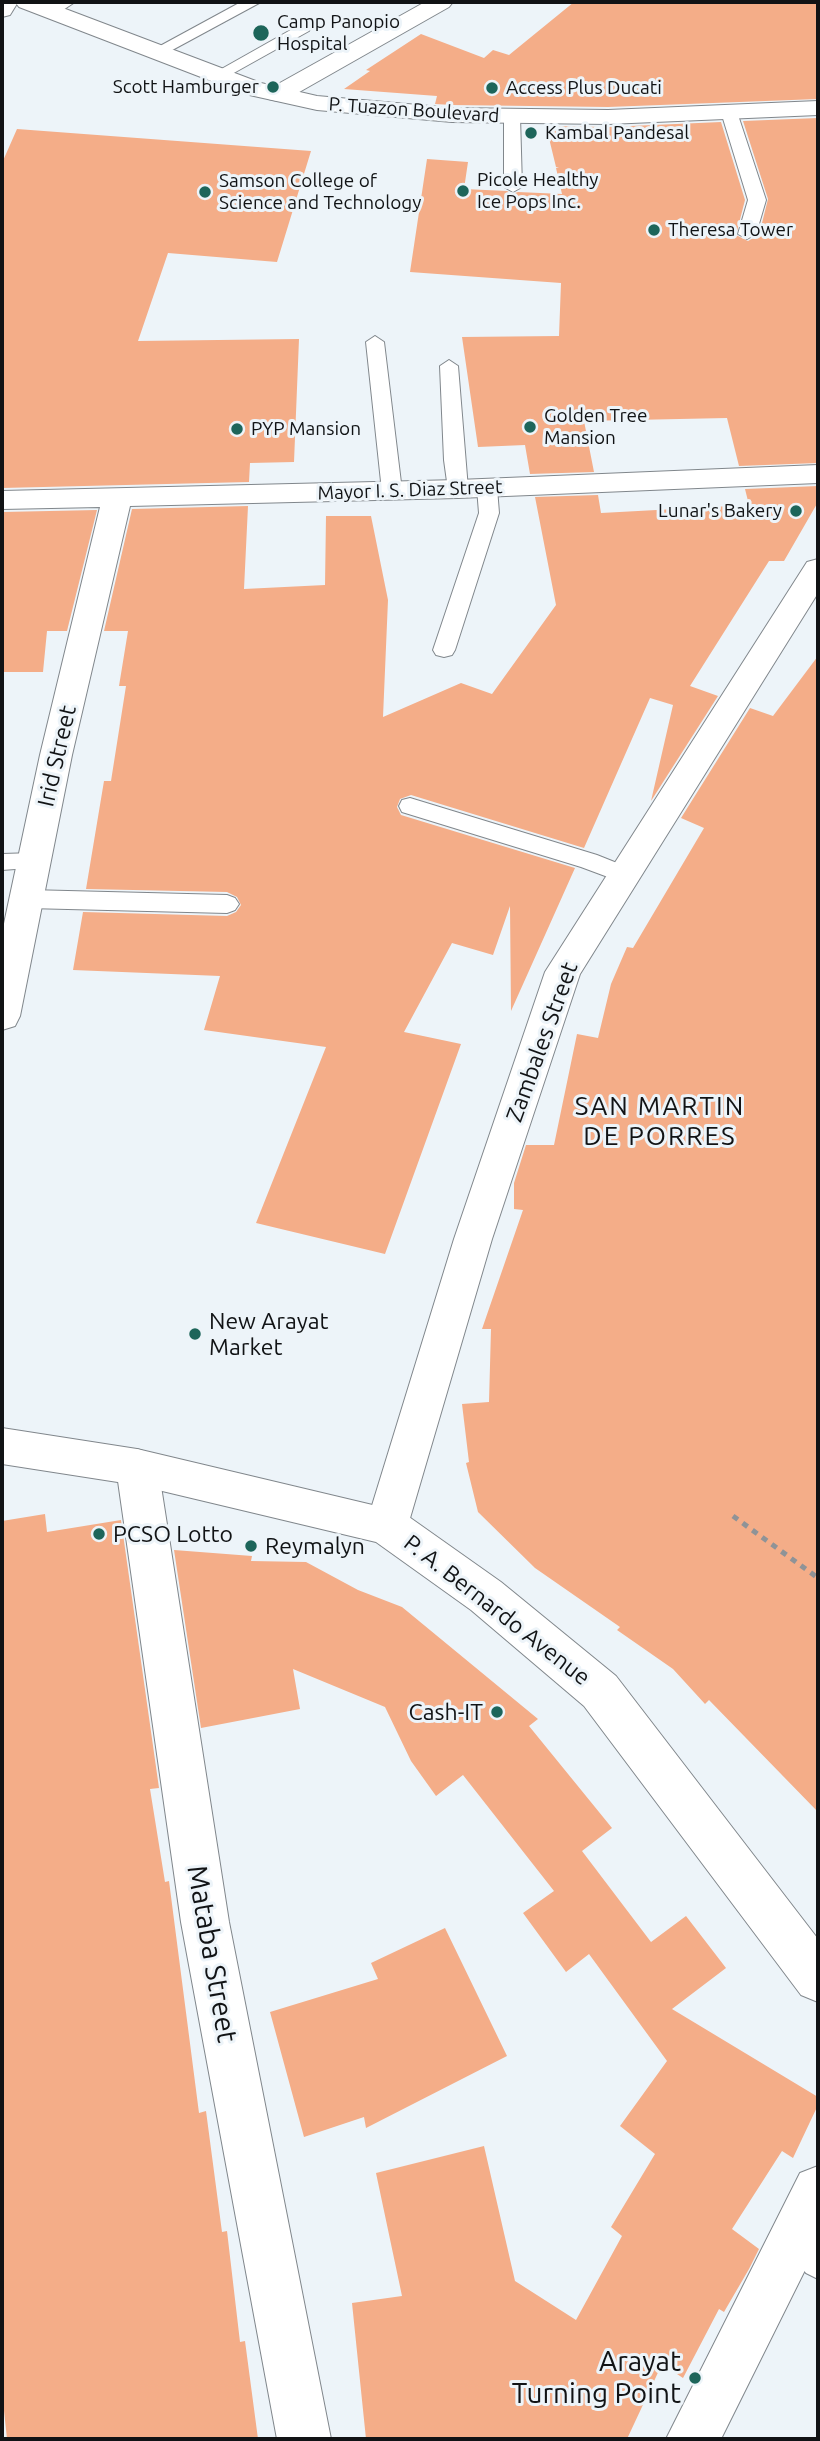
<!DOCTYPE html>
<html>
<head>
<meta charset="utf-8">
<style>
	body { margin:0 }
	#map { position:relative; width:820px; height:2441px; overflow:hidden; background:#edf4f9; font-family:Ubuntu,sans-serif }
	canvas { display:block }
	.frame { position:absolute; inset:0; border:4px solid #111315; pointer-events:none }
</style>
</head>
<body>
<div id="map">
<canvas width="820" height="2441"></canvas>
<div class="frame"></div>
</div>
<script>
const g = document.querySelector('canvas').getContext('2d');
g.lineJoin = 'round';
function fill(path, color) {
  g.fillStyle = color;
  g.fill(path, 'evenodd');
}
function poly(rows) {
  const path = new Path2D();
  for (const r of rows) {
    path.moveTo(r[0], r[1]);
    for (let i = 2; i < r.length; i += 2) path.lineTo(r[i], r[i + 1]);
  }
  return path;
}
function strokePath(path, color, width, dash) {
  g.strokeStyle = color;
  g.lineWidth = width;
  g.lineCap = dash ? 'butt' : 'round';
  g.setLineDash(dash || []);
  g.stroke(path);
}
function drawText(font, color, halo, rows, align = 'center') {
  g.font = font + ' Ubuntu,sans-serif';
  g.lineWidth = 6;
  g.setLineDash([]);
  g.textBaseline = 'middle';
  g.strokeStyle = halo;
  g.fillStyle = color;
  for (const [text, x, y, turn = 0] of rows) {
    g.save();
    g.translate(x, y);
    g.rotate((+turn || 0) * Math.PI / 180);
    g.textAlign = isNaN(turn) ? turn : align;
    if (halo) g.strokeText(text, 0, 0);
    g.fillText(text, 0, 0);
    g.restore();
  }
}
fill(poly([
	[574,2,818,2,818,99,608,107,452,105,435,104,437,96,344,89,370,71,366,70,421,34,484,58,493,50,509,55],
	[818,118,818,463,739,466,727,418,584,421,594,472,530,474,525,445,478,447,462,337,559,336,561,283,410,272,427,159,468,162,464,189,507,191,512,194,518,192,562,194,556,168,559,168,556,167,546,126,608,127,721,122,745,200,736,235,748,241,759,235,768,199,743,121],
	[17,129,311,151,277,262,168,253,138,341,299,339,294,462,250,463,249,482,2,488,2,163],
	[818,486,818,502,784,561,769,561,690,686,718,696,651,801,673,705,650,698,584,848,411,795,400,799,397,807,401,815,575,868,511,1011,510,906,493,955,452,943,404,1032,461,1044,385,1254,256,1223,326,1047,204,1030,220,976,73,970,83,912,227,916,236,912,241,905,237,897,227,892,86,889,104,781,111,781,126,686,119,686,128,631,104,631,132,509,248,506,244,589,325,585,326,516,371,516,388,600,383,717,461,683,492,694,556,605,535,497,598,495,601,513,749,505,745,489],
	[97,510,67,631,47,631,43,672,2,672,2,512],
	[818,656,818,1812,709,1700,705,1704,673,1669,617,1630,620,1627,535,1568,478,1512,466,1463,469,1462,462,1404,489,1402,491,1329,482,1329,523,1210,514,1209,514,1183,526,1145,554,1145,577,1034,598,1038,611,984,627,947,633,948,704,828,681,818,750,708,773,716],
	[45,1514,47,1532,121,1520,159,1788,150,1789,165,1882,169,1881,199,2113,206,2111,222,2232,227,2231,240,2342,245,2341,258,2439,7,2439,2,2392,2,1521],
	[174,1550,252,1556,251,1561,306,1562,358,1590,402,1607,538,1719,529,1726,612,1828,582,1851,651,1942,686,1916,726,1968,672,2009,818,2097,818,2105,793,2158,782,2151,732,2229,759,2249,749,2269,724,2312,719,2309,683,2378,662,2364,627,2439,366,2439,352,2303,402,2296,376,2173,484,2146,515,2281,576,2320,622,2236,611,2227,655,2154,620,2126,667,2061,589,1954,566,1972,523,1913,554,1891,463,1775,436,1796,411,1761,385,1707,293,1669,300,1709,201,1728],
	[445,1928,507,2056,366,2128,364,2117,304,2137,270,2012,378,1979,371,1963]
]), '#f4ad88');
const lane = poly([
	[56,2,75,2,57,14,45,14,43,11,45,8,56,2],
	[241,2,261,2,163,55,157,57,149,52,241,2],
	[303,23,309,25,311,28,309,31,223,79,211,79,209,76,303,23],
	[729,107,737,112,766,200,756,234,747,239,738,234,748,200,721,112,729,107],
	[512,111,520,116,522,187,513,192,504,187,504,116,512,111],
	[375,336,384,342,402,491,399,495,392,497,385,495,382,491,366,342,375,336],
	[449,360,458,366,468,489,465,493,458,495,451,493,448,489,444,460,440,366,449,360],
	[487,482,494,484,497,488,499,513,455,650,452,655,444,657,436,655,433,650,479,513,477,488,480,484,487,482],
	[410,798,597,855,632,869,636,875,632,881,624,883,581,867,402,812,399,806,402,800,410,798],
	[34,853,42,855,46,861,42,867,2,870,2,854,34,853],
	[28,890,227,895,235,898,239,904,235,910,227,913,28,908,20,905,16,899,20,893,28,890],
	[797,2218,809,2223,818,2234,818,2279,806,2273,785,2247,780,2235,785,2223,797,2218]
]);
const street = poly([
	[425,2,453,2,449,7,287,99,278,101,269,99,266,94,269,89,425,2],
	[818,465,818,483,458,498,130,506,72,755,20,1016,15,1026,2,1030,2,933,40,755,100,507,2,509,2,491,458,480,818,465],
	[818,559,818,593,580,974,492,1239,408,1525,402,1538,387,1544,372,1538,366,1525,454,1239,545,972,807,562,818,559],
	[137,1449,152,1454,158,1467,229,1922,331,2439,277,2439,181,1922,116,1467,122,1454,137,1449],
	[818,2166,818,2244,721,2439,666,2439,800,2173,818,2166]
]);
const secondary = poly([
	[15,2,47,2,261,83,317,96,452,108,608,110,818,101,818,115,608,124,452,122,317,110,245,94,19,7,15,2],
	[2,1428,137,1449,402,1512,501,1582,616,1676,818,1939,818,2002,801,1995,584,1706,471,1610,376,1542,137,1485,2,1464,2,1428]
]);
const primary = poly([
	[2,2,18,2,10,15,2,17,2,2]
]);
strokePath(lane, '#81878c', 2);
strokePath(street, '#81878c', 2);
strokePath(secondary, '#81878c', 2);
strokePath(primary, '#81878c', 2);
strokePath(poly([
	[733,1516,818,1578]
]), '#8f9397', 5, [6, 6]);
fill(lane, '#fff');
fill(street, '#fff');
fill(secondary, '#fff');
fill(primary, '#fff');
for (const [x, y, r, color] of [
	[261,33,9,"#1d655a"],
	[273,87,7,"#1d655a"],
	[492,88,7,"#1d655a"],
	[531,133,7,"#1d655a"],
	[463,191,7,"#1d655a"],
	[205,192,7,"#1d655a"],
	[654,230,7,"#1d655a"],
	[530,427,7,"#1d655a"],
	[237,429,7,"#1d655a"],
	[796,511,7,"#1d655a"],
	[195,1334,7,"#1d655a"],
	[99,1534,7,"#1d655a"],
	[251,1546,7,"#1d655a"],
	[497,1712,7,"#1d655a"],
	[695,2378,7,"#1d655a"]
]) {
  const dot = new Path2D();
  dot.arc(x, y, r, 0, 2 * Math.PI);
  g.fillStyle = color;
  g.fill(dot);
  strokePath(dot, '#edf4f9', 2.5);
}
drawText('19px', '#111315', '#edf4f9', [
	["Camp Panopio",277,22],
	["Hospital",277,44],
	["Scott Hamburger",259,87,"right"],
	["Access Plus Ducati",506,88],
	["Kambal Pandesal",545,133],
	["Picole Healthy",477,180],
	["Ice Pops Inc.",477,202],
	["Samson College of",219,181],
	["Science and Technology",219,203],
	["Theresa Tower",668,230],
	["Golden Tree",544,416],
	["Mansion",544,438],
	["PYP Mansion",251,429],
	["Lunar's Bakery",782,511,"right"]
], 'left');
drawText('19px', '#111315', '#edf4f9', [
	["P. Tuazon Boulevard",414,110,4],
	["Mayor I. S. Diaz Street",410,490,-2]
]);
drawText('23px', '#111315', '#edf4f9', [
	["Irid Street",57,756,-77],
	["Zambales Street",542,1042,-70],
	["P. A. Bernardo Avenue",497,1610,38]
]);
drawText('23px', '#111315', '#edf4f9', [
	["New Arayat",209,1321],
	["Market",209,1347],
	["PCSO Lotto",113,1534],
	["Reymalyn",265,1546],
	["Cash-IT",483,1712,"right"]
], 'left');
g.letterSpacing = '2px';
drawText('26px', '#111315', '#edf4f9', [
	["SAN MARTIN",660,1106],
	["DE PORRES",660,1136]
]);
g.letterSpacing = '0px';
drawText('28px', '#111315', '#edf4f9', [
	["Mataba Street",212,1954,80]
]);
drawText('28px', '#111315', '#edf4f9', [
	["Arayat",681,2362],
	["Turning Point",681,2394]
], 'right');
</script>
</body>
</html>
